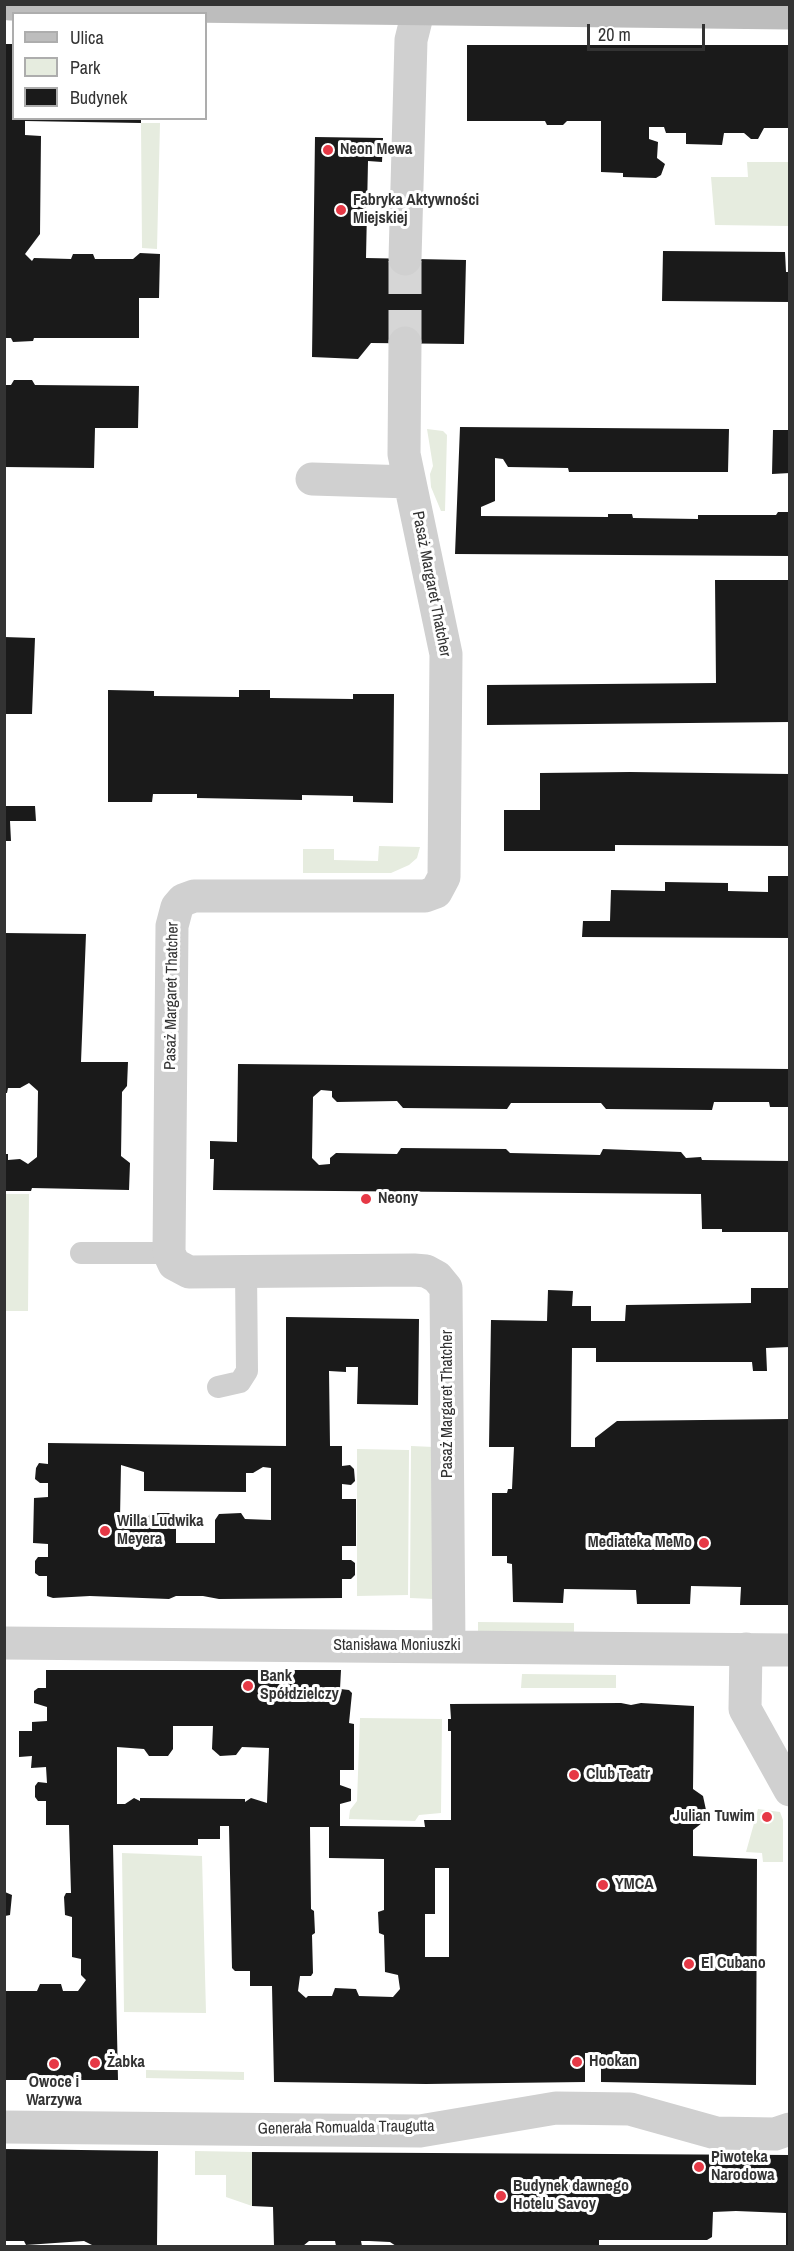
<!DOCTYPE html>
<html>
<head>
<meta charset="utf-8">
<style>
	body { margin:0 }
	#map { position:relative; width:794px; height:2251px; overflow:hidden; background:#fff; font-family:"Archivo Narrow",sans-serif }
	canvas { display:block }
	.frame { position:absolute; inset:0; border:6px solid #333; pointer-events:none }
	.legend { position:absolute; left:12px; top:12px; width:195px; height:108px; box-sizing:border-box; background:#fff; border:2px solid #adadad; margin:0; padding:8px 10px; list-style:none; font-size:18px; color:#333 }
	.legend li { display:flex; align-items:center; gap:12px; height:30px }
	.legend b { width:30px; border:2px solid #adadad }
	.scale { position:absolute; left:587px; top:24px; width:118px; height:27px; box-sizing:border-box; border:3px solid #333; border-top:0; padding-left:8px; font-size:18px; line-height:21px; white-space:nowrap; color:#333; -webkit-text-stroke:4px #fff; paint-order:stroke }
</style>
</head>
<body>
<div id="map">
<canvas width="794" height="2251"></canvas>
<div class="frame"></div>
<ul class="legend">
<li><b style="height:8px;background:#bdbdbd"></b>Ulica</li>
<li><b style="height:16px;background:#e6ecdf"></b>Park</li>
<li><b style="height:16px;background:#1a1a1a"></b>Budynek</li>
</ul>
<div class="scale">20 m</div>
</div>
<script>
const g = document.querySelector('canvas').getContext('2d');
g.lineJoin = 'round';
function fill(path, color) {
  g.fillStyle = color;
  g.fill(path, 'evenodd');
}
function poly(rows) {
  const path = new Path2D();
  for (const r of rows) {
    path.moveTo(r[0], r[1]);
    for (let i = 2; i < r.length; i += 2) path.lineTo(r[i], r[i + 1]);
  }
  return path;
}
function strokePath(path, color, width, dash) {
  g.strokeStyle = color;
  g.lineWidth = width;
  g.lineCap = dash ? 'butt' : 'round';
  g.setLineDash(dash || []);
  g.stroke(path);
}
function drawText(font, color, halo, rows, align = 'center') {
  g.font = font + ' "Archivo Narrow",sans-serif';
  g.lineWidth = 6;
  g.setLineDash([]);
  g.textBaseline = 'middle';
  g.strokeStyle = halo;
  g.fillStyle = color;
  for (const [text, x, y, turn = 0] of rows) {
    g.save();
    g.translate(x, y);
    g.rotate((+turn || 0) * Math.PI / 180);
    g.textAlign = isNaN(turn) ? turn : align;
    if (halo) g.strokeText(text, 0, 0);
    g.fillText(text, 0, 0);
    g.restore();
  }
}
fill(poly([
	[141,123,160,123,157,249,142,248],
	[747,162,789,162,789,226,715,225,711,177,748,177],
	[427,429,443,431,447,435,445,511,441,511,431,487,430,474,433,466],
	[379,846,420,847,417,858,409,865,391,873,303,873,303,849,334,849,334,860,378,861],
	[5,1194,29,1194,28,1311,5,1311],
	[411,1446,434,1447,434,1599,410,1598],
	[357,1449,409,1450,408,1595,357,1596],
	[478,1622,574,1623,574,1636,478,1636],
	[522,1674,616,1675,616,1688,521,1688],
	[360,1718,442,1719,441,1813,419,1815,415,1821,349,1819,350,1810,357,1801],
	[758,1809,780,1812,783,1820,783,1862,763,1862,762,1853,746,1852],
	[122,1853,202,1856,206,2013,124,2012],
	[146,2070,244,2072,244,2080,146,2078],
	[195,2151,252,2152,252,2206,226,2197,226,2175,195,2175]
]), '#e6ecdf');
fill(poly([
	[5,44,14,44,14,118,141,118,141,123,25,121,25,135,41,136,40,234,25,254,32,261,34,258,71,259,73,254,93,254,95,259,133,259,140,253,160,254,159,298,139,298,139,338,34,338,33,341,13,342,11,338,5,338],
	[467,45,790,45,790,128,764,128,758,139,751,139,744,133,724,133,722,145,686,144,686,133,666,133,664,127,649,127,649,139,658,142,657,158,665,164,661,175,656,178,623,177,623,173,601,172,601,121,567,121,563,125,547,125,545,121,467,121],
	[315,137,383,138,382,162,368,161,366,258,466,260,464,344,371,343,358,359,312,357],
	[663,251,785,252,786,272,790,272,790,302,662,301],
	[14,380,32,380,35,385,139,386,138,428,95,428,94,468,5,467,5,385,11,385],
	[460,427,729,429,728,472,569,472,568,468,508,467,503,459,495,458,495,501,481,507,481,516,608,517,608,514,632,514,633,518,698,519,698,515,776,515,778,512,790,512,790,556,455,554],
	[773,430,790,430,790,473,772,474],
	[715,580,790,580,790,722,487,725,487,685,716,683],
	[4,637,35,638,32,714,4,714],
	[108,690,154,691,154,696,239,697,239,690,270,690,270,698,353,699,353,694,394,694,393,803,353,802,353,796,302,795,302,800,197,798,197,794,153,794,152,802,108,802],
	[630,772,790,774,790,846,615,845,615,851,504,851,504,810,540,810,540,773],
	[4,806,35,806,36,821,10,821,11,841,4,841],
	[768,876,790,876,790,938,582,937,583,921,610,921,611,890,665,891,665,882,728,883,728,891,768,892],
	[5,933,86,934,81,1062,128,1062,127,1086,122,1092,121,1156,130,1163,129,1190,32,1188,31,1191,4,1191,4,1154,8,1154,8,1160,20,1159,28,1164,37,1157,38,1091,29,1083,20,1088,8,1088,7,1093,5,1093],
	[238,1064,790,1069,790,1107,770,1107,769,1102,714,1102,712,1110,606,1109,601,1103,511,1103,507,1109,403,1108,397,1101,337,1102,332,1097,332,1091,321,1090,313,1097,312,1158,319,1165,330,1164,330,1158,336,1153,397,1154,401,1148,506,1149,510,1153,600,1155,603,1149,681,1152,686,1158,701,1157,702,1160,790,1161,790,1232,722,1232,722,1229,702,1229,701,1194,213,1190,214,1159,210,1159,210,1141,237,1142],
	[751,1288,790,1288,790,1347,766,1348,767,1371,753,1371,752,1362,596,1362,596,1348,572,1348,571,1447,595,1447,595,1438,617,1421,790,1419,790,1605,740,1605,741,1587,691,1586,690,1604,637,1604,636,1590,564,1589,563,1603,513,1602,512,1564,507,1563,507,1556,492,1556,492,1493,507,1493,508,1489,512,1489,514,1447,489,1447,491,1320,547,1321,548,1290,573,1291,572,1306,591,1306,591,1321,625,1321,626,1305,751,1303],
	[286,1317,419,1319,418,1405,357,1404,358,1367,346,1367,346,1372,329,1371,330,1446,342,1446,342,1466,350,1465,354,1469,355,1481,351,1485,342,1484,342,1499,356,1499,356,1546,342,1546,342,1560,351,1560,355,1563,355,1575,351,1579,342,1579,342,1598,219,1599,203,1596,176,1596,169,1599,90,1596,53,1598,47,1596,47,1576,39,1576,35,1573,35,1561,38,1557,48,1557,48,1544,33,1543,34,1498,48,1497,48,1483,40,1483,35,1479,36,1468,39,1463,48,1464,48,1443,286,1446],
	[121,1465,144,1472,144,1491,246,1492,246,1473,253,1473,263,1467,271,1468,271,1520,245,1519,241,1513,219,1514,215,1520,215,1543,176,1543,176,1519,172,1513,151,1513,147,1518,120,1518],
	[46,1670,341,1670,340,1689,349,1690,352,1693,349,1723,354,1724,354,1770,340,1770,340,1785,351,1789,351,1801,340,1804,340,1826,425,1827,424,1820,451,1820,451,1731,448,1731,448,1719,451,1719,450,1704,621,1703,631,1705,641,1703,694,1706,693,1789,703,1796,706,1810,702,1823,693,1830,693,1856,757,1859,756,2085,601,2082,601,2053,585,2053,585,2082,426,2084,274,2082,272,1986,250,1986,250,1971,235,1971,232,1968,229,1826,220,1826,220,1839,198,1839,198,1845,113,1845,118,2080,4,2080,4,1991,37,1991,40,1984,61,1984,63,1991,78,1991,86,1980,81,1975,81,1959,72,1957,72,1917,65,1915,64,1897,66,1893,71,1893,69,1825,46,1825,46,1801,38,1801,35,1797,35,1786,38,1782,47,1783,46,1767,31,1768,32,1756,19,1757,19,1731,32,1731,32,1722,47,1721,47,1707,34,1703,34,1691,38,1688,46,1688],
	[173,1726,213,1726,212,1749,220,1756,236,1755,242,1747,269,1748,267,1803,251,1798,245,1802,245,1799,140,1798,140,1801,134,1798,125,1804,117,1804,117,1747,144,1749,149,1756,168,1756,173,1749],
	[310,1827,329,1827,329,1858,384,1859,384,1910,378,1912,379,1933,384,1935,385,1972,398,1975,400,1989,393,1997,359,1996,356,1989,335,1988,332,1996,308,1996,306,1998,298,1991,300,1976,311,1976,313,1973,312,1935,315,1933,314,1911,311,1909],
	[435,1868,449,1868,449,1957,425,1957,425,1914,435,1914],
	[5,1892,12,1895,10,1915,5,1916],
	[4,2149,158,2151,157,2246,94,2246,84,2241,26,2245,24,2241,4,2241],
	[252,2152,790,2155,790,2246,786,2246,786,2213,736,2211,713,2212,712,2237,707,2240,599,2240,599,2246,396,2246,390,2242,369,2241,361,2241,362,2246,336,2246,335,2241,309,2241,303,2246,274,2246,273,2207,252,2206]
]), '#1a1a1a');
strokePath(poly([
	[405,343,405,259]
]), '#d6d6d6', 33, [33, 16]);
strokePath(poly([
	[81,1253,169,1253],
	[218,1387,240,1382,247,1371,246,1271]
]), '#d0d0d0', 22);
strokePath(poly([
	[405,259,411,40,420,4],
	[405,343,404,454,446,654,444,877,436,892,425,896,194,896,183,900,177,907,172,926,169,1253,174,1264,189,1272,414,1270,426,1271,437,1277,446,1288,449,1647],
	[312,479,410,482],
	[4,1643,790,1650],
	[746,1649,745,1709,790,1790],
	[4,2127,420,2131,556,2108,630,2109,716,2133,775,2134,790,2129]
]), '#d0d0d0', 33);
strokePath(poly([
	[10,4,790,13]
]), '#bdbdbd', 33);
for (const [x, y, r, color] of [
	[328,150,6,"#e63946"],
	[341,210,6,"#e63946"],
	[366,1199,6,"#e63946"],
	[105,1531,6,"#e63946"],
	[704,1543,6,"#e63946"],
	[248,1686,6,"#e63946"],
	[574,1775,6,"#e63946"],
	[767,1817,6,"#e63946"],
	[603,1885,6,"#e63946"],
	[689,1964,6,"#e63946"],
	[577,2062,6,"#e63946"],
	[95,2063,6,"#e63946"],
	[54,2064,6,"#e63946"],
	[699,2167,6,"#e63946"],
	[501,2196,6,"#e63946"]
]) {
  const dot = new Path2D();
  dot.arc(x, y, r, 0, 2 * Math.PI);
  g.fillStyle = color;
  g.fill(dot);
  strokePath(dot, '#fff', 2);
}
drawText('bold 16px', '#333', '#fff', [
	["Neon Mewa",340,150],
	["Fabryka Aktywności",353,201],
	["Miejskiej",353,219],
	["Neony",378,1199],
	["Willa Ludwika",117,1522],
	["Meyera",117,1540],
	["Mediateka MeMo",692,1543,"right"],
	["Bank",260,1677],
	["Spółdzielczy",260,1695],
	["Club Teatr",586,1775],
	["Julian Tuwim",755,1817,"right"],
	["YMCA",615,1885],
	["El Cubano",701,1964],
	["Hookan",589,2062],
	["Żabka",107,2063],
	["Owoce i",54,2083,"center"],
	["Warzywa",54,2101,"center"],
	["Piwoteka",711,2158],
	["Narodowa",711,2176],
	["Budynek dawnego",513,2187],
	["Hotelu Savoy",513,2205]
], 'left');
drawText('16px', '#333', '#fff', [
	["Pasaż Margaret Thatcher",431,584,79],
	["Pasaż Margaret Thatcher",172,996,-89],
	["Pasaż Margaret Thatcher",448,1404,-90],
	["Stanisława Moniuszki",397,1646],
	["Generała Romualda Traugutta",346,2128,-1]
]);
</script>
</body>
</html>
